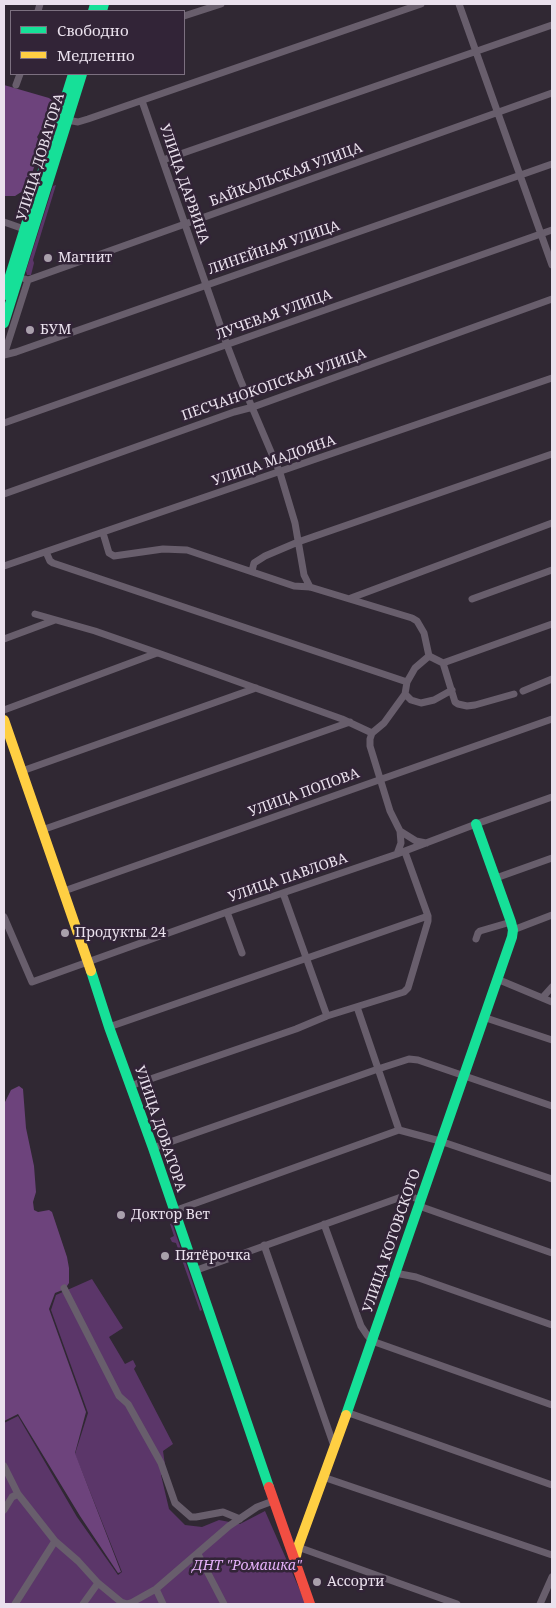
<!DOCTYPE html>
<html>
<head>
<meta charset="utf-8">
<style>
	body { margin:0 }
	#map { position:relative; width:556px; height:1608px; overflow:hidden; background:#302833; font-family:"Noto Serif",serif }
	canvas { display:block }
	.frame { position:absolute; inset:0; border:5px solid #eae1ed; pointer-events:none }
	.legend { position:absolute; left:10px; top:10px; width:175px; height:65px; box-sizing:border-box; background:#322437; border:1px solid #7c7080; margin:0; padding:6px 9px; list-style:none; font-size:15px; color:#eae1ed }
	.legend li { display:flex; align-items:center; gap:10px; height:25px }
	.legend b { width:25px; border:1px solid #7c7080 }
</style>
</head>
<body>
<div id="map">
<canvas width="556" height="1608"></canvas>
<div class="frame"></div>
<ul class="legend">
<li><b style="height:6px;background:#16e098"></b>Свободно</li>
<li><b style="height:6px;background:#ffcf43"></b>Медленно</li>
</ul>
</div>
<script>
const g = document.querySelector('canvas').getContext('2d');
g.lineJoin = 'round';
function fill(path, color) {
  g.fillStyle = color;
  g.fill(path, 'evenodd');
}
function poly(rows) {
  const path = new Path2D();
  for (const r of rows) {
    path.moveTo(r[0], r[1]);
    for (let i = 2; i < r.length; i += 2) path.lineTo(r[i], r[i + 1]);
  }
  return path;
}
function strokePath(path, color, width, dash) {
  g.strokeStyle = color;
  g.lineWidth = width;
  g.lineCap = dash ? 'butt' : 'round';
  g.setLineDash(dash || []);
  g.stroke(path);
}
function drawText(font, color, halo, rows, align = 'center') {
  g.font = font + ' "Noto Serif",serif';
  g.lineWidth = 5;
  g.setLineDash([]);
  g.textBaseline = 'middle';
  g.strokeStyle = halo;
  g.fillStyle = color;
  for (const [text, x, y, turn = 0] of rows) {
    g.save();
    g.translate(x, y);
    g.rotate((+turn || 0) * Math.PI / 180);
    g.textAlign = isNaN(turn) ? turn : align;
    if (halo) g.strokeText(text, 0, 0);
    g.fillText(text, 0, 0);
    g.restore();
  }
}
fill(poly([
	[56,185,33,260,34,263,31,275,27,275,26,271,53,186],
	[172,1223,202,1310,200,1311,176,1243,172,1242,170,1238,174,1236,170,1224],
	[92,1279,123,1328,109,1337,125,1364,133,1360,136,1366,134,1369,173,1444,163,1451,166,1472,161,1475,169,1509,185,1525,202,1527,219,1520,240,1524,265,1511,306,1604,4,1604,4,1423,18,1416,77,1517,118,1575,122,1572,75,1454,88,1413,51,1310,56,1295]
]), '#5b3669');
fill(poly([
	[4,85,49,98,54,102,54,105,48,125,40,132,37,137,41,145,29,183,26,189,15,196,4,196],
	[19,1086,23,1089,26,1128,34,1166,36,1192,33,1202,34,1210,38,1212,49,1210,52,1212,67,1257,69,1268,69,1283,65,1289,55,1293,49,1309,86,1412,75,1453,121,1572,118,1573,80,1516,18,1414,4,1421,4,1104,11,1090]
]), '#6d437c');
strokePath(poly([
	[459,4,552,265],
	[38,11,40,4],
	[184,16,221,4],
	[16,85,20,74],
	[142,101,227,345,240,379,280,473,295,523,304,575,310,587],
	[67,120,78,122,88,119,421,4],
	[163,160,552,25],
	[4,222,24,229],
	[28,280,552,93],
	[4,355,16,352,552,164],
	[4,355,28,280,25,279],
	[4,423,552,230],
	[4,494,234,412,253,407,552,299],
	[103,533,109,553,114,556,163,549,187,550,294,586,310,587,412,618,417,621,424,633,429,656,415,668,407,682,405,694,384,723,372,733],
	[46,552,50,561,53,563,407,682],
	[4,566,552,378],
	[252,571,254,563,265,556,298,542,552,454],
	[351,598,552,523],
	[472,599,552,570],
	[35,614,95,631,158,653,342,719,372,733],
	[4,639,55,620],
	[429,656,443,663,455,702,458,704,467,706,475,705,514,694],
	[443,663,552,624],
	[523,691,552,679],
	[405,694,411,700,421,703,434,700,452,690],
	[4,710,157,653],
	[372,733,370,739,370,746,390,811,400,831,416,841,426,843],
	[22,771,256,688],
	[42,830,350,722],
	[397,854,401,843,400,831],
	[496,878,552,858],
	[64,891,552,719],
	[283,893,327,1016],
	[227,912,242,953],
	[4,917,32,982,227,912,397,854,476,824,552,797],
	[513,930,552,915],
	[476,939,478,933,480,931,511,922],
	[497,979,552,1002],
	[543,997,552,987],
	[357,1007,399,1130],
	[483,1017,552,1040],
	[109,1027,428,916],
	[130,1086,296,1029,327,1016,404,992,408,988,428,921,428,916,405,852],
	[153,1148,378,1069,409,1059,418,1060,552,1106],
	[419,1206,552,1253],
	[174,1211,399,1130,440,1141,552,1179],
	[324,1224,361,1326,367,1335,372,1341,552,1405],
	[264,1245,334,1446],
	[194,1271,404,1196,412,1197,421,1200],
	[395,1273,416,1277,552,1325],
	[64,1288,119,1396,128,1404,161,1463,175,1503,191,1517,196,1517,223,1512,240,1519],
	[346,1412,552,1485],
	[4,1466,18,1494,55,1541,78,1561,98,1583,121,1602,127,1604,131,1603,156,1589,229,1526,257,1507,273,1501],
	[323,1477,552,1555],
	[4,1510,12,1497,18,1494],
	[295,1546,457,1604],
	[198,1554,224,1604],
	[156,1589,163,1604],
	[15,1604,55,1541],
	[83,1604,98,1583],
	[540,1604,552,1577]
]), '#685e6c', 7);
strokePath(poly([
	[93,11,95,4],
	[102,11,104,4],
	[4,295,73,74],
	[4,323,82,74],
	[91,971,109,1027,153,1148,269,1487],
	[346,1415,512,937,513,930,511,922,476,824]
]), '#16e098', 10);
strokePath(poly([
	[4,720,91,971],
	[295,1561,298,1547,346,1415]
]), '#ffcf43', 10);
strokePath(poly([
	[269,1487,310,1604]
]), '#f24e42', 10);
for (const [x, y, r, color] of [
	[48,258,5,"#a9a0ac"],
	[30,330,5,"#a9a0ac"],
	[65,933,5,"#a9a0ac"],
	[121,1215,5,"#a9a0ac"],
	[165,1256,5,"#a9a0ac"],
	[317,1582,5,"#a9a0ac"]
]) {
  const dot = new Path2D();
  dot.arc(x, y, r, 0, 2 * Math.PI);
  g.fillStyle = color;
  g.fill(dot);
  strokePath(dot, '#322437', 2);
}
drawText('14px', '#eae1ed', '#322437', [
	["УЛИЦА ДОВАТОРА",41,157,-73],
	["БАЙКАЛЬСКАЯ УЛИЦА",286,175,-20],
	["УЛИЦА ДАРВИНА",184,184,71],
	["ЛИНЕЙНАЯ УЛИЦА",274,248,-19],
	["ЛУЧЕВАЯ УЛИЦА",274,315,-20],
	["ПЕСЧАНОКОПСКАЯ УЛИЦА",274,385,-19],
	["УЛИЦА МАДОЯНА",274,461,-19],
	["УЛИЦА ПОПОВА",304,793,-20],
	["УЛИЦА ПАВЛОВА",288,878,-19],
	["УЛИЦА ДОВАТОРА",160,1129,71],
	["УЛИЦА КОТОВСКОГО",392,1241,-71]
]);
drawText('14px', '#eae1ed', '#322437', [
	["Магнит",58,258],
	["БУМ",40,330],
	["Продукты 24",75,933],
	["Доктор Вет",131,1215],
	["Пятёрочка",175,1256],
	["Ассорти",327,1582]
], 'left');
drawText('italic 14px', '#e4b0f8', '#322437', [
	["ДНТ \"Ромашка\"",247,1566]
]);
</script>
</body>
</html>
